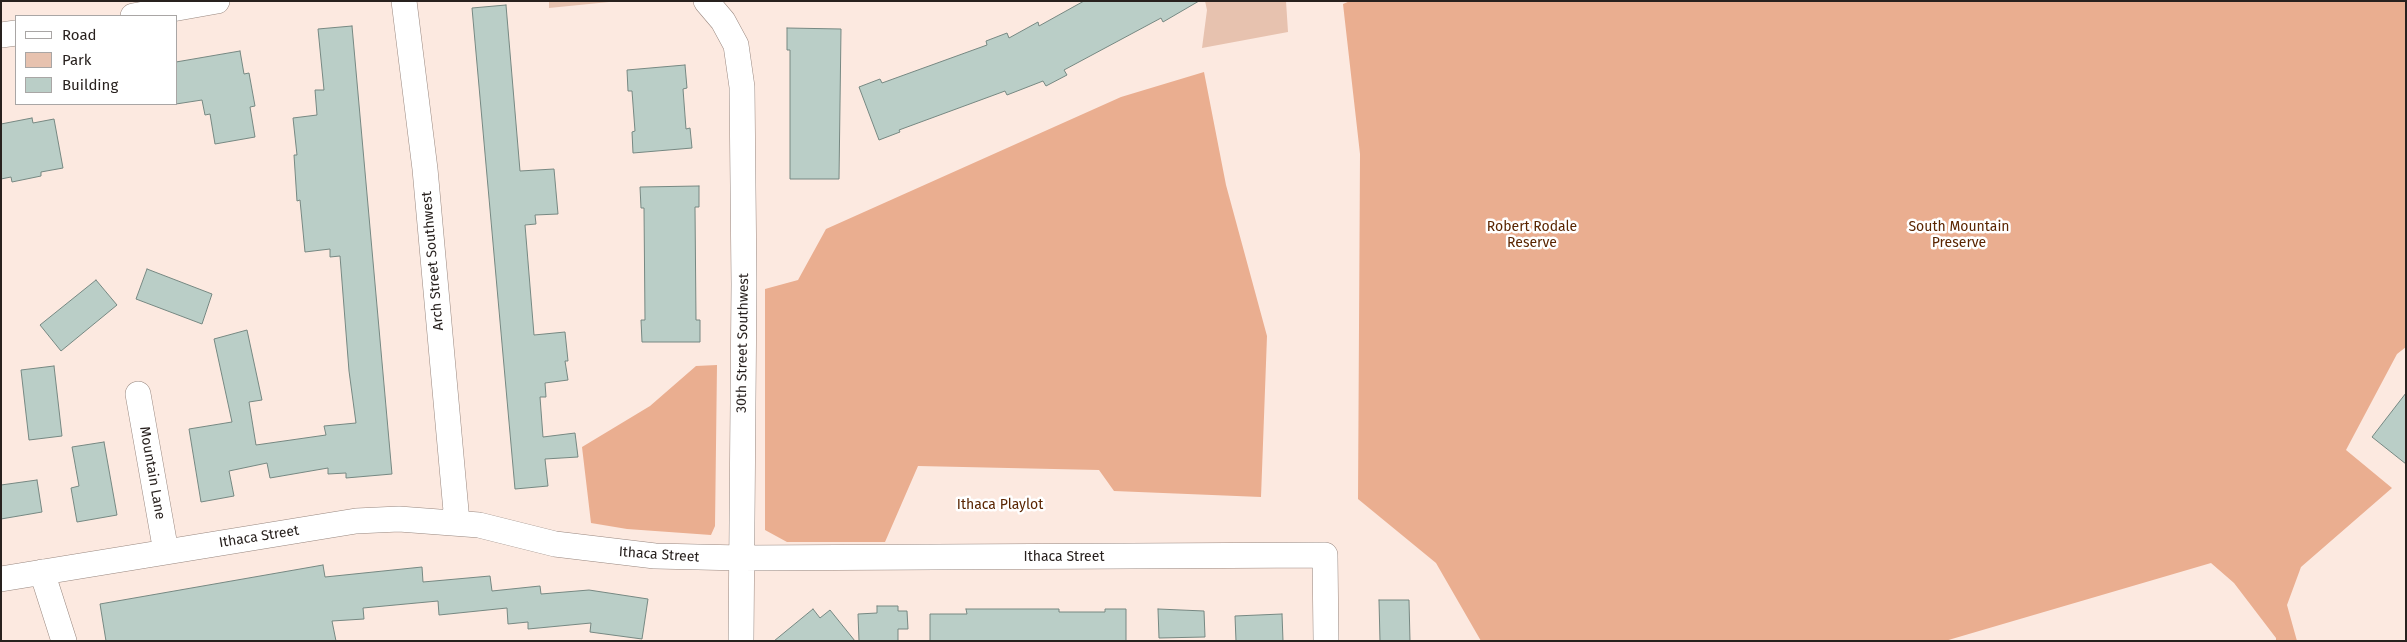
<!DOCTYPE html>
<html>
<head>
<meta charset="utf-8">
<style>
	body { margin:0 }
	#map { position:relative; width:2407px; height:642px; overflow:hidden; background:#fce9e0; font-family:"Fira Sans",sans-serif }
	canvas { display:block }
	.frame { position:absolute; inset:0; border:2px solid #28211e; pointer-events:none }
	.legend { position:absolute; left:15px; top:15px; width:162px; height:90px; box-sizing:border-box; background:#fff; border:1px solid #a9a6a5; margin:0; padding:6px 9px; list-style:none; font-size:15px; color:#28211e }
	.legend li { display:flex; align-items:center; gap:10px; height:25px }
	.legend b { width:25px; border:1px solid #a9a6a5 }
</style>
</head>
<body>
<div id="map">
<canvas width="2407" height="642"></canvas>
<div class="frame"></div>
<ul class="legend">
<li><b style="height:6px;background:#fff"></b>Road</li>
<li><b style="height:14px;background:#e7c2af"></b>Park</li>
<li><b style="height:14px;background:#bacec7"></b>Building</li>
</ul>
</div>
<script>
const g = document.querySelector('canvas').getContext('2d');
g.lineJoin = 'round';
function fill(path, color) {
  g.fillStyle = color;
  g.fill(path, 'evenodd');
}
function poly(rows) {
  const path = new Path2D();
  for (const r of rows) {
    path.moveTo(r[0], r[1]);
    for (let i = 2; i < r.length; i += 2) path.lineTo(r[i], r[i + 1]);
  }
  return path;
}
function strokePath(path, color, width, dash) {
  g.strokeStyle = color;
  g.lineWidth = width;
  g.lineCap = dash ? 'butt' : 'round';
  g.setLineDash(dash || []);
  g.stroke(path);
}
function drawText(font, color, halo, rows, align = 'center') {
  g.font = font + ' "Fira Sans",sans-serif';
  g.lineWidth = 5;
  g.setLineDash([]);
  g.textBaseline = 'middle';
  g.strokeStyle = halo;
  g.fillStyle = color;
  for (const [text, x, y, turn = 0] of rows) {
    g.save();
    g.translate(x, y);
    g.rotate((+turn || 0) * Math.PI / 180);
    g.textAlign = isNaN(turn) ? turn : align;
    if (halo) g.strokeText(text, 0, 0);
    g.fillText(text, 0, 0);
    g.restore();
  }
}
fill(poly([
	[549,1,619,1,549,8],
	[1205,1,1286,1,1288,32,1202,48,1207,10]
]), '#e7c2af');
fill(poly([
	[1350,1,2406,1,2406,347,2397,354,2346,450,2392,488,2301,567,2287,605,2297,641,2276,641,2276,638,2234,583,2211,563,1945,641,1481,641,1436,563,1358,499,1360,154,1343,4],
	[1204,72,1226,185,1267,336,1261,497,1114,491,1099,470,918,466,885,542,787,542,765,530,765,289,798,280,826,229,1121,97],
	[717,365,715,526,711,535,627,529,591,523,582,447,650,406,696,366]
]), '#eaae90');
const building = poly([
	[1084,1,1199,1,1163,22,1161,18,1064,70,1067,75,1046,86,1043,81,1007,95,1005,91,899,130,900,132,879,140,859,87,880,79,882,83,987,45,986,41,1007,33,1009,38,1038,22,1039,26,1084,1],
	[506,5,520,171,554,169,558,214,535,215,536,224,525,225,534,335,565,332,568,361,565,361,568,380,545,383,546,397,540,397,543,437,575,433,578,457,545,459,548,486,515,489,472,8,506,5],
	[352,26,392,474,346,478,346,473,328,474,328,468,270,478,267,463,229,471,234,496,201,502,189,429,232,422,214,339,247,330,262,400,249,402,256,445,326,435,324,426,356,423,349,371,340,256,330,257,330,249,305,252,300,200,297,201,294,155,297,155,293,118,317,115,315,90,324,90,318,29,352,26],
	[787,28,841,29,839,179,790,179,790,50,787,50,787,28],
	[240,51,244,74,249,73,255,106,250,107,255,137,215,144,210,114,205,115,202,100,176,104,176,62,240,51],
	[685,65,687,88,683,89,686,129,690,128,692,148,633,153,632,132,635,131,632,91,628,91,627,70,685,65],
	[32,118,33,123,54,119,63,168,41,172,41,176,12,182,11,177,1,179,1,124,32,118],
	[699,186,699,207,695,207,696,320,700,320,700,342,642,342,641,320,645,320,644,208,641,208,640,187,699,186],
	[147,269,212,294,202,324,136,299,147,269],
	[96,280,117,305,61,351,40,325,96,280],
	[54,366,62,436,29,440,21,370,54,366],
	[2406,393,2406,464,2372,437,2406,393],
	[104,442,117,515,77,522,71,488,79,486,72,447,104,442],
	[37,480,42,512,1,519,1,485,37,480],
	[323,565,325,577,422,567,423,582,490,576,492,591,540,586,541,594,589,590,648,599,642,639,590,632,591,623,528,629,528,622,508,624,507,608,439,615,438,601,363,608,364,619,332,621,336,641,106,641,100,604,323,565],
	[1379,600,1409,600,1410,641,1380,641,1379,600],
	[877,606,898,606,898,611,907,611,908,629,898,629,898,641,859,641,858,614,877,613,877,606],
	[813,609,820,618,830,610,855,641,774,641,813,609],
	[966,609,1059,609,1059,612,1105,612,1105,609,1126,609,1126,641,930,641,930,614,967,614,966,609],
	[1158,609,1204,611,1205,637,1159,638,1158,609],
	[1282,614,1283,641,1236,641,1235,616,1282,614]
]);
fill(building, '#bacec7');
strokePath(building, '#768882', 1);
const street = poly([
	[404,1,425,169,457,522],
	[706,1,723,21,736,45,742,87,744,284,741,641],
	[133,16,217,1],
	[1,35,16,33],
	[138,394,166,552],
	[42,572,64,641],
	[1,579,356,521,399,519,479,525,555,544,655,556,741,558,1325,555,1326,641]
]);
strokePath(street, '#98877f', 26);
strokePath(street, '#fff', 25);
drawText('14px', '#5a2501', '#fff', [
	["Robert Rodale",1532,227],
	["Reserve",1532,243],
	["South Mountain",1959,227],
	["Preserve",1959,243],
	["Ithaca Playlot",1000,505]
]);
drawText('14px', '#28211e', '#fff', [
	["Arch Street Southwest",433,261,-95],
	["30th Street Southwest",743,343,-89],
	["Mountain Lane",152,473,80],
	["Ithaca Street",259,537,-9],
	["Ithaca Street",659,555,4],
	["Ithaca Street",1064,557]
]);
</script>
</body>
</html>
